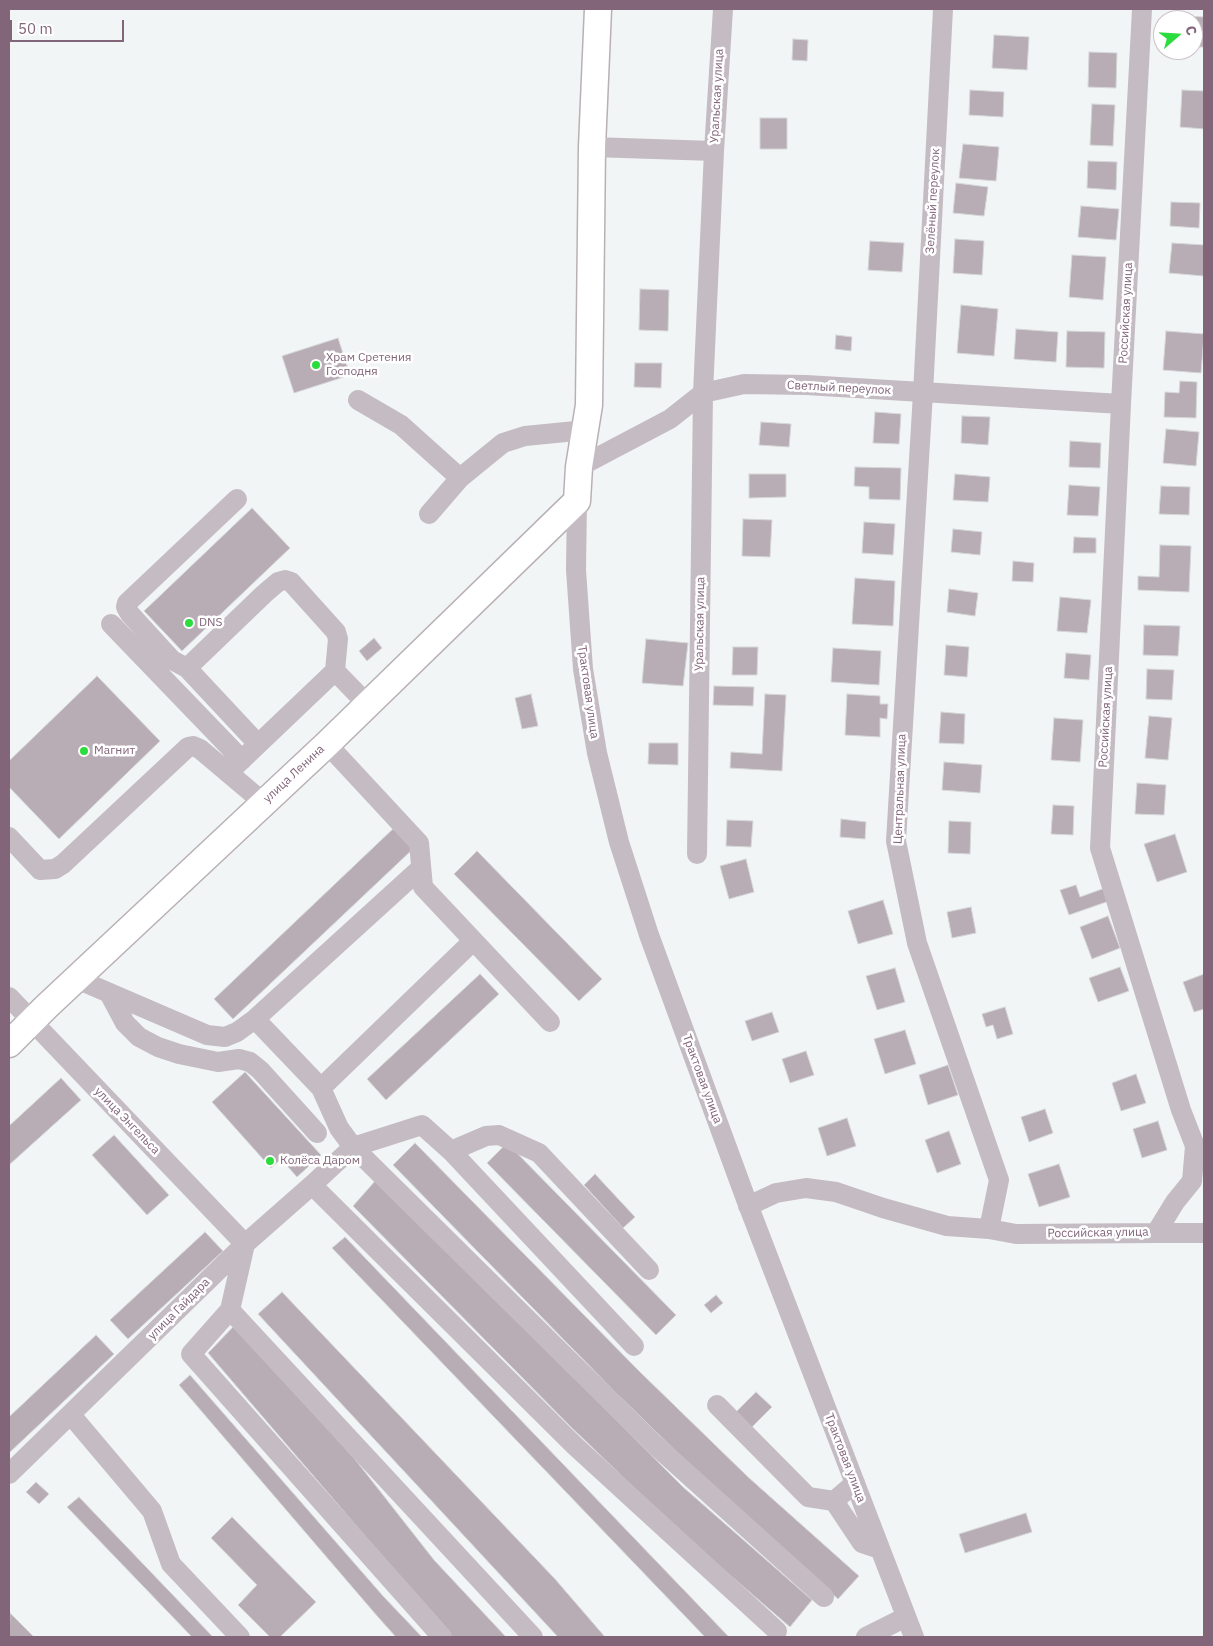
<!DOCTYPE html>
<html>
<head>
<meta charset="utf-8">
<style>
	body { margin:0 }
	#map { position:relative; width:1213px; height:1646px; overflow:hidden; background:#f2f5f5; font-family:"IBM Plex Sans",sans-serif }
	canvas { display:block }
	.frame { position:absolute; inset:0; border:10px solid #826579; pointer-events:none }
	.north { position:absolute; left:1153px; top:10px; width:50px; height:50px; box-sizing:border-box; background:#fff; border:1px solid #cdc1c9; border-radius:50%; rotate:71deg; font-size:14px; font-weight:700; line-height:20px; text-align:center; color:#826579 }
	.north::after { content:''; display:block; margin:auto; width:18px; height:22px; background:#2bdc3d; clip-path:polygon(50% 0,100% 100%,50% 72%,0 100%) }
	.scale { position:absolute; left:10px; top:20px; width:114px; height:22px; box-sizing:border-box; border:2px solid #826579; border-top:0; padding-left:6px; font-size:15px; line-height:18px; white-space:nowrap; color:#826579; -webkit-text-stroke:4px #fff; paint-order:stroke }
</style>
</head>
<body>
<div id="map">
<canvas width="1213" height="1646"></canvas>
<div class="frame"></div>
<div class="north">С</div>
<div class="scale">50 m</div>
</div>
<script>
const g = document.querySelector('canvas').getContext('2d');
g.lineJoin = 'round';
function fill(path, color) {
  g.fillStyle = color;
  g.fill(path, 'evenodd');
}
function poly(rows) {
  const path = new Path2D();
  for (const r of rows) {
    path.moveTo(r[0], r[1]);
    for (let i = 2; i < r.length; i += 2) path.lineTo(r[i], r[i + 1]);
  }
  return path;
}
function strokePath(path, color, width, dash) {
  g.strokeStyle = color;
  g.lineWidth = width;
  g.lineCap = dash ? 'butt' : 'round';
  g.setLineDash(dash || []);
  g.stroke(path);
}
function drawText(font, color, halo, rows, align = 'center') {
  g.font = font + ' "IBM Plex Sans",sans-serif';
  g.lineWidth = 5;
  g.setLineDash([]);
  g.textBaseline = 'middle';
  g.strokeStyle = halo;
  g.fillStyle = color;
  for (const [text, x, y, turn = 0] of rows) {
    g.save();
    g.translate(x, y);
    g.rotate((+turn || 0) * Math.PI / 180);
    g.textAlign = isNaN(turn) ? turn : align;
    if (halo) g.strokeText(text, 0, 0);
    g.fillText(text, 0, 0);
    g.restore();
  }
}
const building = poly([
	[1185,16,1204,17,1204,47,1193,47,1193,20,1185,20,1185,16],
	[994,35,1029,37,1027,70,992,68,994,35],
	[793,39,808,40,807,61,792,60,793,39],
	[1089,52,1117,53,1116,88,1088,87,1089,52],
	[970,90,1004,92,1003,117,969,115,970,90],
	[1182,90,1204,91,1204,129,1180,127,1182,90],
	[1092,104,1115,105,1113,146,1090,145,1092,104],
	[760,118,787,118,787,149,760,149,760,118],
	[963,144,999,147,996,181,959,178,963,144],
	[1088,161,1117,162,1116,190,1087,188,1088,161],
	[956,183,988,187,984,216,953,213,956,183],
	[1171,202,1200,203,1199,228,1170,226,1171,202],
	[1081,206,1119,209,1116,240,1078,237,1081,206],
	[955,239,984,241,982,275,953,273,955,239],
	[870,241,904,243,902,272,868,270,870,241],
	[1172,243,1204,245,1204,276,1169,273,1172,243],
	[1072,255,1106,257,1103,300,1069,297,1072,255],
	[640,289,669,290,668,331,639,330,640,289],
	[961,305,998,309,994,356,957,353,961,305],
	[1016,329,1058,332,1056,362,1014,359,1016,329],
	[1067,331,1105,332,1104,368,1066,367,1067,331],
	[1166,331,1204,334,1201,373,1163,370,1166,331],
	[836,335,852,337,851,351,835,349,836,335],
	[338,338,350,375,294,393,282,356,338,338],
	[635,363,662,363,661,388,634,387,635,363],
	[1180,381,1197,382,1196,418,1164,417,1165,392,1179,393,1180,381],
	[875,412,901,414,899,444,873,443,875,412],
	[962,416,990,417,988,445,961,443,962,416],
	[761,422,791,424,789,447,759,445,761,422],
	[1166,429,1199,432,1196,466,1163,463,1166,429],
	[1070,441,1101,443,1100,468,1069,467,1070,441],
	[855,467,901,468,900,500,869,499,869,487,854,486,855,467],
	[749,474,786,474,786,497,749,498,749,474],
	[955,474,990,477,988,502,953,500,955,474],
	[1069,485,1100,487,1098,516,1067,515,1069,485],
	[1161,486,1190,487,1189,515,1159,514,1161,486],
	[252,508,290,548,182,651,144,611,252,508],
	[743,519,772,520,770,557,742,556,743,519],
	[864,522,895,524,893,555,862,553,864,522],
	[953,529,982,532,980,555,951,552,953,529],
	[1074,537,1096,538,1096,553,1073,553,1074,537],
	[1160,545,1191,546,1189,592,1138,590,1138,576,1159,577,1160,545],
	[1013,561,1034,563,1033,582,1012,581,1013,561],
	[855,578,895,581,893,626,852,624,855,578],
	[949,589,978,593,975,616,947,612,949,589],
	[1060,597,1091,600,1087,633,1057,631,1060,597],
	[1144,625,1180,626,1178,656,1143,655,1144,625],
	[374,638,382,648,367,661,359,651,374,638],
	[646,639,688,643,683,686,642,683,646,639],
	[946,645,969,647,967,677,944,675,946,645],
	[733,647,758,647,757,675,732,675,733,647],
	[833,648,881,651,879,685,831,682,833,648],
	[1066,653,1091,655,1089,680,1064,678,1066,653],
	[1147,669,1174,670,1172,700,1146,699,1147,669],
	[97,676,160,741,59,839,9,787,9,761,97,676],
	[714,686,754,687,753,706,713,705,714,686],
	[531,694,538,726,522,729,515,698,531,694],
	[765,694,786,695,782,771,730,768,731,752,762,754,765,694],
	[847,694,880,696,880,704,888,704,887,719,880,718,880,737,845,735,847,694],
	[941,712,965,714,964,744,939,743,941,712],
	[1149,716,1172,718,1168,760,1145,758,1149,716],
	[1054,718,1083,720,1080,762,1051,760,1054,718],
	[649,743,678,743,678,765,648,764,649,743],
	[944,762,982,765,980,793,942,790,944,762],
	[1137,783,1166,785,1164,815,1135,814,1137,783],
	[1053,805,1074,806,1073,835,1051,834,1053,805],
	[841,819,866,822,865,839,840,837,841,819],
	[727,820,753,821,751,847,726,846,727,820],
	[949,821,971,822,970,854,948,853,949,821],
	[396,826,415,847,233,1019,214,999,396,826],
	[1175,834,1187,872,1157,882,1144,844,1175,834],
	[477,851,602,979,579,1001,454,874,477,851],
	[746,859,754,892,729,899,720,866,746,859],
	[1076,885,1080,897,1105,888,1109,901,1069,915,1060,890,1076,885],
	[883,900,893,934,858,944,848,911,883,900],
	[971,907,976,933,952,938,947,912,971,907],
	[1108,916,1120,948,1092,959,1080,927,1108,916],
	[1120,967,1129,991,1098,1002,1089,978,1120,967],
	[895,968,905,1002,877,1010,866,976,895,968],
	[480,974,499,994,386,1100,367,1079,480,974],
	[1204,974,1204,1009,1194,1012,1183,982,1204,974],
	[1005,1007,1013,1034,997,1039,993,1025,986,1027,982,1014,1005,1007],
	[772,1012,779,1032,752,1041,745,1021,772,1012],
	[905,1030,916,1064,885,1074,874,1039,905,1030],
	[806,1051,814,1075,790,1083,782,1059,806,1051],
	[948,1065,958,1095,928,1105,919,1075,948,1065],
	[245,1072,321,1155,297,1177,281,1159,271,1168,212,1102,245,1072],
	[1136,1074,1146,1103,1121,1111,1112,1083,1136,1074],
	[61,1078,81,1100,9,1165,9,1126,61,1078],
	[1045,1109,1053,1133,1029,1142,1021,1117,1045,1109],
	[847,1118,856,1146,827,1156,818,1128,847,1118],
	[1158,1121,1167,1150,1142,1158,1133,1129,1158,1121],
	[949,1131,961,1164,937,1173,925,1140,949,1131],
	[114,1135,169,1195,147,1215,92,1155,114,1135],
	[415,1143,639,1371,748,1477,859,1576,838,1599,722,1496,614,1391,393,1165,415,1143],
	[507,1143,676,1315,656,1335,487,1163,507,1143],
	[1059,1164,1070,1197,1039,1207,1028,1174,1059,1164],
	[595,1174,635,1217,623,1228,584,1185,595,1174],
	[376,1180,683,1487,812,1600,790,1627,680,1532,570,1426,353,1206,376,1180],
	[205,1232,223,1251,128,1339,110,1320,205,1232],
	[345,1237,729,1637,705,1637,332,1248,345,1237],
	[282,1292,555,1579,605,1637,558,1637,258,1314,282,1292],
	[716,1295,723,1303,711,1313,704,1305,716,1295],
	[234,1326,354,1458,434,1560,506,1637,449,1637,395,1571,208,1353,234,1326],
	[96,1335,114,1354,9,1453,9,1417,96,1335],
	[190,1375,383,1596,422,1637,396,1637,378,1617,179,1385,190,1375],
	[756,1392,772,1407,750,1429,735,1413,756,1392],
	[36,1482,49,1494,39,1504,26,1492,36,1482],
	[79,1497,213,1637,192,1637,67,1507,79,1497],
	[1026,1513,1032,1532,965,1553,959,1534,1026,1513],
	[232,1517,316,1602,280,1637,270,1637,238,1605,257,1585,211,1538,232,1517],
	[10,1613,34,1637,9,1637,10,1613]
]);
fill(building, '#b8acb5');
strokePath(building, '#d4d7d6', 1);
const major = poly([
	[9,1044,46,1007,327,744,577,501,579,467,589,405,592,147,598,9]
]);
strokePath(major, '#b9b0b6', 29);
strokePath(poly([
	[943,9,923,393,896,841,917,943,999,1180,989,1229],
	[592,147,714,151,723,9],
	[358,400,401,425,460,478],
	[579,467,670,419,703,393,744,384,806,385,1121,404],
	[577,501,576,570,583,669,597,753,619,842,649,935,747,1202,914,1637],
	[429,514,460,478,503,443,525,436,586,430],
	[111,624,242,760],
	[187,668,172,660,130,614,126,607,127,603,237,499],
	[335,671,367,704],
	[327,744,419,843,423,887,550,1022],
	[228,773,335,671,338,639,336,632,291,582,285,580,278,582,264,594,187,668,258,744],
	[9,837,40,870,55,869,63,864,188,747,193,746,200,749,264,803],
	[697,854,703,393,714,151],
	[77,979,207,1035,225,1037,237,1032,255,1019,421,868],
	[109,993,125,1023,139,1037,158,1047,179,1054,218,1062,239,1059,250,1062,260,1070,317,1133],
	[9,997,245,1244,230,1310,191,1354,442,1637],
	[255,1019,321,1088,473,941],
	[321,1088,339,1128,353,1147,654,1444,824,1597],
	[451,1151,486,1136,499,1135,539,1153,649,1270],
	[312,1185,575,1446,777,1631],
	[748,1206,776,1193,806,1188,836,1192,883,1208,947,1226,989,1229,1016,1234,1156,1233,1175,1202,1192,1181,1195,1146,1181,1110,1100,848,1121,404,1142,9],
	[1156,1233,1204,1233],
	[230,1310,533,1637],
	[717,1405,808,1497,834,1501,855,1483],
	[71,1415,152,1511,171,1564,240,1637],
	[9,1474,245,1244,312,1185,353,1147,422,1125,451,1151,634,1346],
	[834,1501,862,1543,880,1549],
	[866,1637,906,1617]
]), '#c4bcc2', 20);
strokePath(major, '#fff', 26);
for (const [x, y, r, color] of [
	[316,365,5,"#2bdc3d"],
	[189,623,5,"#2bdc3d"],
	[84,751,5,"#2bdc3d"],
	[270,1161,5,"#2bdc3d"]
]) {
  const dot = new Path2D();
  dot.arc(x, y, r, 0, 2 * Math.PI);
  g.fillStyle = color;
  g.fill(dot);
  strokePath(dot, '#fff', 2);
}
drawText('12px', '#826579', '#fff', [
	["Уральская улица",717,96,-87],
	["Зелёный переулок",933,201,-87],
	["Российская улица",1126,313,-87],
	["Светлый переулок",839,388,3],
	["Уральская улица",700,624,-89],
	["Трактовая улица",588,692,82],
	["Российская улица",1106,717,-87],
	["улица Ленина",294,774,-43],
	["Центральная улица",900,789,-88],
	["Трактовая улица",702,1079,70],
	["улица Энгельса",127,1121,46],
	["Российская улица",1098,1233,-1],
	["улица Гайдара",179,1309,-45],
	["Трактовая улица",845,1458,69]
]);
drawText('12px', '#826579', '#fff', [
	["Храм Сретения",326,358],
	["Господня",326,372],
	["DNS",199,623],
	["Магнит",94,751],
	["Колёса Даром",280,1161]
], 'left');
</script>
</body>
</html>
